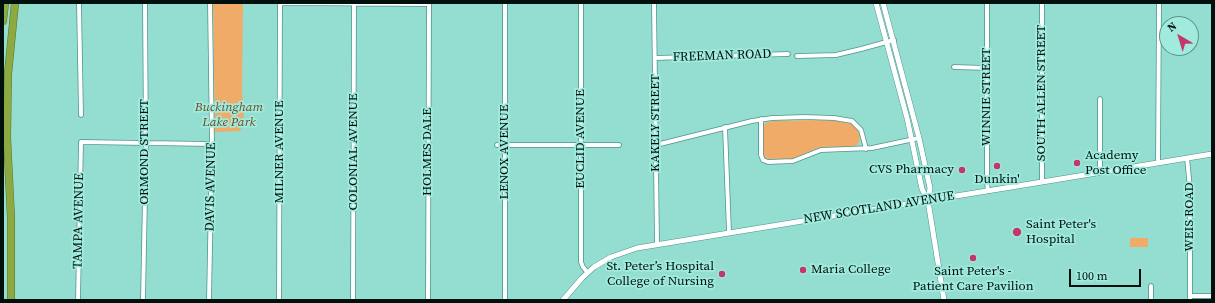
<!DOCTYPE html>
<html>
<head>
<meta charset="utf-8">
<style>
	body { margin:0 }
	#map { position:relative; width:1215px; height:303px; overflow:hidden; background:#93ded1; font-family:"Source Serif 4",serif }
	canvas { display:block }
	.frame { position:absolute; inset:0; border:4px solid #00100d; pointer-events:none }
	.north { position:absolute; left:1159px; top:16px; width:40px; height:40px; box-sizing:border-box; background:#a0ebde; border:1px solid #60938a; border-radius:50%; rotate:322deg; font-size:11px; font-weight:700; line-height:16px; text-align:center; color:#00100d }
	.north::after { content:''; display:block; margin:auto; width:14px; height:18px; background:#c3376a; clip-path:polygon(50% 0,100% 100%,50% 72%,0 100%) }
	.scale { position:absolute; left:1069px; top:269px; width:72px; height:18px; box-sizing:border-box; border:2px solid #00100d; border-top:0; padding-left:5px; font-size:12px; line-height:14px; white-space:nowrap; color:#00100d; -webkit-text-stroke:3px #a0ebde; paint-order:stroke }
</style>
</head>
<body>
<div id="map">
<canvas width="1215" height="303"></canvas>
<div class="frame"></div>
<div class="north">N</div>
<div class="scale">100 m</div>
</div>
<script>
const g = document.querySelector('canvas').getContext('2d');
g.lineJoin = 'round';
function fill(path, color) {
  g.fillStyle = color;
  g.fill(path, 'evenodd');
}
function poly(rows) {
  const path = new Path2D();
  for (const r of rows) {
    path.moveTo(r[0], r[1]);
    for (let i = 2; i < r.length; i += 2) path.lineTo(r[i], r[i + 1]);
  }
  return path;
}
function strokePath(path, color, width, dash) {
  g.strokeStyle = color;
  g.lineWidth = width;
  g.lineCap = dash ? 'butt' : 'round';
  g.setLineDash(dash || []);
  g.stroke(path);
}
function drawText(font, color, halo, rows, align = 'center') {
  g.font = font + ' "Source Serif 4",serif';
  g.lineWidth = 3.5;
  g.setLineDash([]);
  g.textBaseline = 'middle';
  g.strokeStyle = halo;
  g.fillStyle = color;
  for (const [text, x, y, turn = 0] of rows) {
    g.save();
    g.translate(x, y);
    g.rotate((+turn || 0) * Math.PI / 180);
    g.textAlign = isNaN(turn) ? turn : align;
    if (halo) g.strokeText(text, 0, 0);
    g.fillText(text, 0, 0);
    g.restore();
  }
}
fill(poly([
	[213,3,243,3,242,91,244,120,240,131,215,132],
	[818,120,837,121,852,124,855,127,860,135,859,143,854,147,823,147,815,149,792,159,769,159,765,158,763,153,763,128,765,123,773,121],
	[1130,238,1148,238,1148,247,1130,247]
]), '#f0ab69');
const minor = poly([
	[79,3,81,115],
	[505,3,505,300],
	[581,3,581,262,583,267,588,273],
	[654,3,657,244],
	[987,3,987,183,988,191],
	[1042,3,1042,182],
	[797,56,836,55,861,49,894,40],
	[655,58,788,54],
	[954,67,987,68],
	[761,119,761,155,763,160,768,162,793,161,821,150,872,148,919,138],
	[725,127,729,232],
	[497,145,619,145],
	[656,145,752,121,772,118,805,117,834,118,852,121,861,130,866,149],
	[1187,158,1190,188,1190,300],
	[1158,163,1159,3],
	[1100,173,1100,99],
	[1190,296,1212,296],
	[78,300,81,142,212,144],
	[143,300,146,143,145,3],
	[209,300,212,144,210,3],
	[279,300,280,3,429,4,428,300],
	[353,300,354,4],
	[1151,300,1151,286]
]);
const tertiary = poly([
	[876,3,907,118,922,189,928,201,944,300],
	[883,3,919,138,930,188,928,201],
	[563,300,582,278,594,267,611,257,637,248,1042,182,1212,154]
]);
const motorway = poly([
	[3,21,5,3],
	[8,71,7,137,11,218,11,300],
	[8,74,15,3]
]);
strokePath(minor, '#4b958b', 5.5);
strokePath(tertiary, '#4b958b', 6);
strokePath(motorway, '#5b732f', 8);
strokePath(minor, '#fff', 4);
strokePath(tertiary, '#fff', 5);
strokePath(motorway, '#8ca942', 7);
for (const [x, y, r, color] of [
	[1077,163,4,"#c3376a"],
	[997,166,4,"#c3376a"],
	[962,170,4,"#c3376a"],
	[1017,232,5,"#c3376a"],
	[973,258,4,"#c3376a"],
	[803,270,4,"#c3376a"],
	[722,274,4,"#c3376a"]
]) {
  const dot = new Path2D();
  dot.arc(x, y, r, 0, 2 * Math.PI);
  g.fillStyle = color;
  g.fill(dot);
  strokePath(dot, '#a0ebde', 1.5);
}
drawText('13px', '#00100d', '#a0ebde', [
	["FREEMAN ROAD",722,56,-2],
	["SOUTH ALLEN STREET",1042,93,-90],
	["WINNIE STREET",987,97,-90],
	["KAKELY STREET",656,123,-90],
	["EUCLID AVENUE",581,139,-90],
	["ORMOND STREET",145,152,-90],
	["MILNER AVENUE",280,152,-90],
	["COLONIAL AVENUE",354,152,-90],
	["HOLMES DALE",428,152,-90],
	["LENOX AVENUE",505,152,-90],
	["DAVIS AVENUE",211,187,-89],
	["NEW SCOTLAND AVENUE",879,208,-9],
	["WEIS ROAD",1190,217,-90],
	["TAMPA AVENUE",79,221,-89]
]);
drawText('italic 13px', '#714a22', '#a0ebde', [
	["Buckingham",229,108],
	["Lake Park",229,123]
]);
drawText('13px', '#00100d', '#a0ebde', [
	["Academy",1085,156],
	["Post Office",1085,171],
	["CVS Pharmacy",954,170,"right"],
	["Dunkin'",997,180,"center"],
	["Saint Peter's",1026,225],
	["Hospital",1026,240],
	["St. Peter’s Hospital",714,267,"right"],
	["College of Nursing",714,282,"right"],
	["Maria College",811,270],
	["Saint Peter's -",973,272,"center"],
	["Patient Care Pavilion",973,287,"center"]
], 'left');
</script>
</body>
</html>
